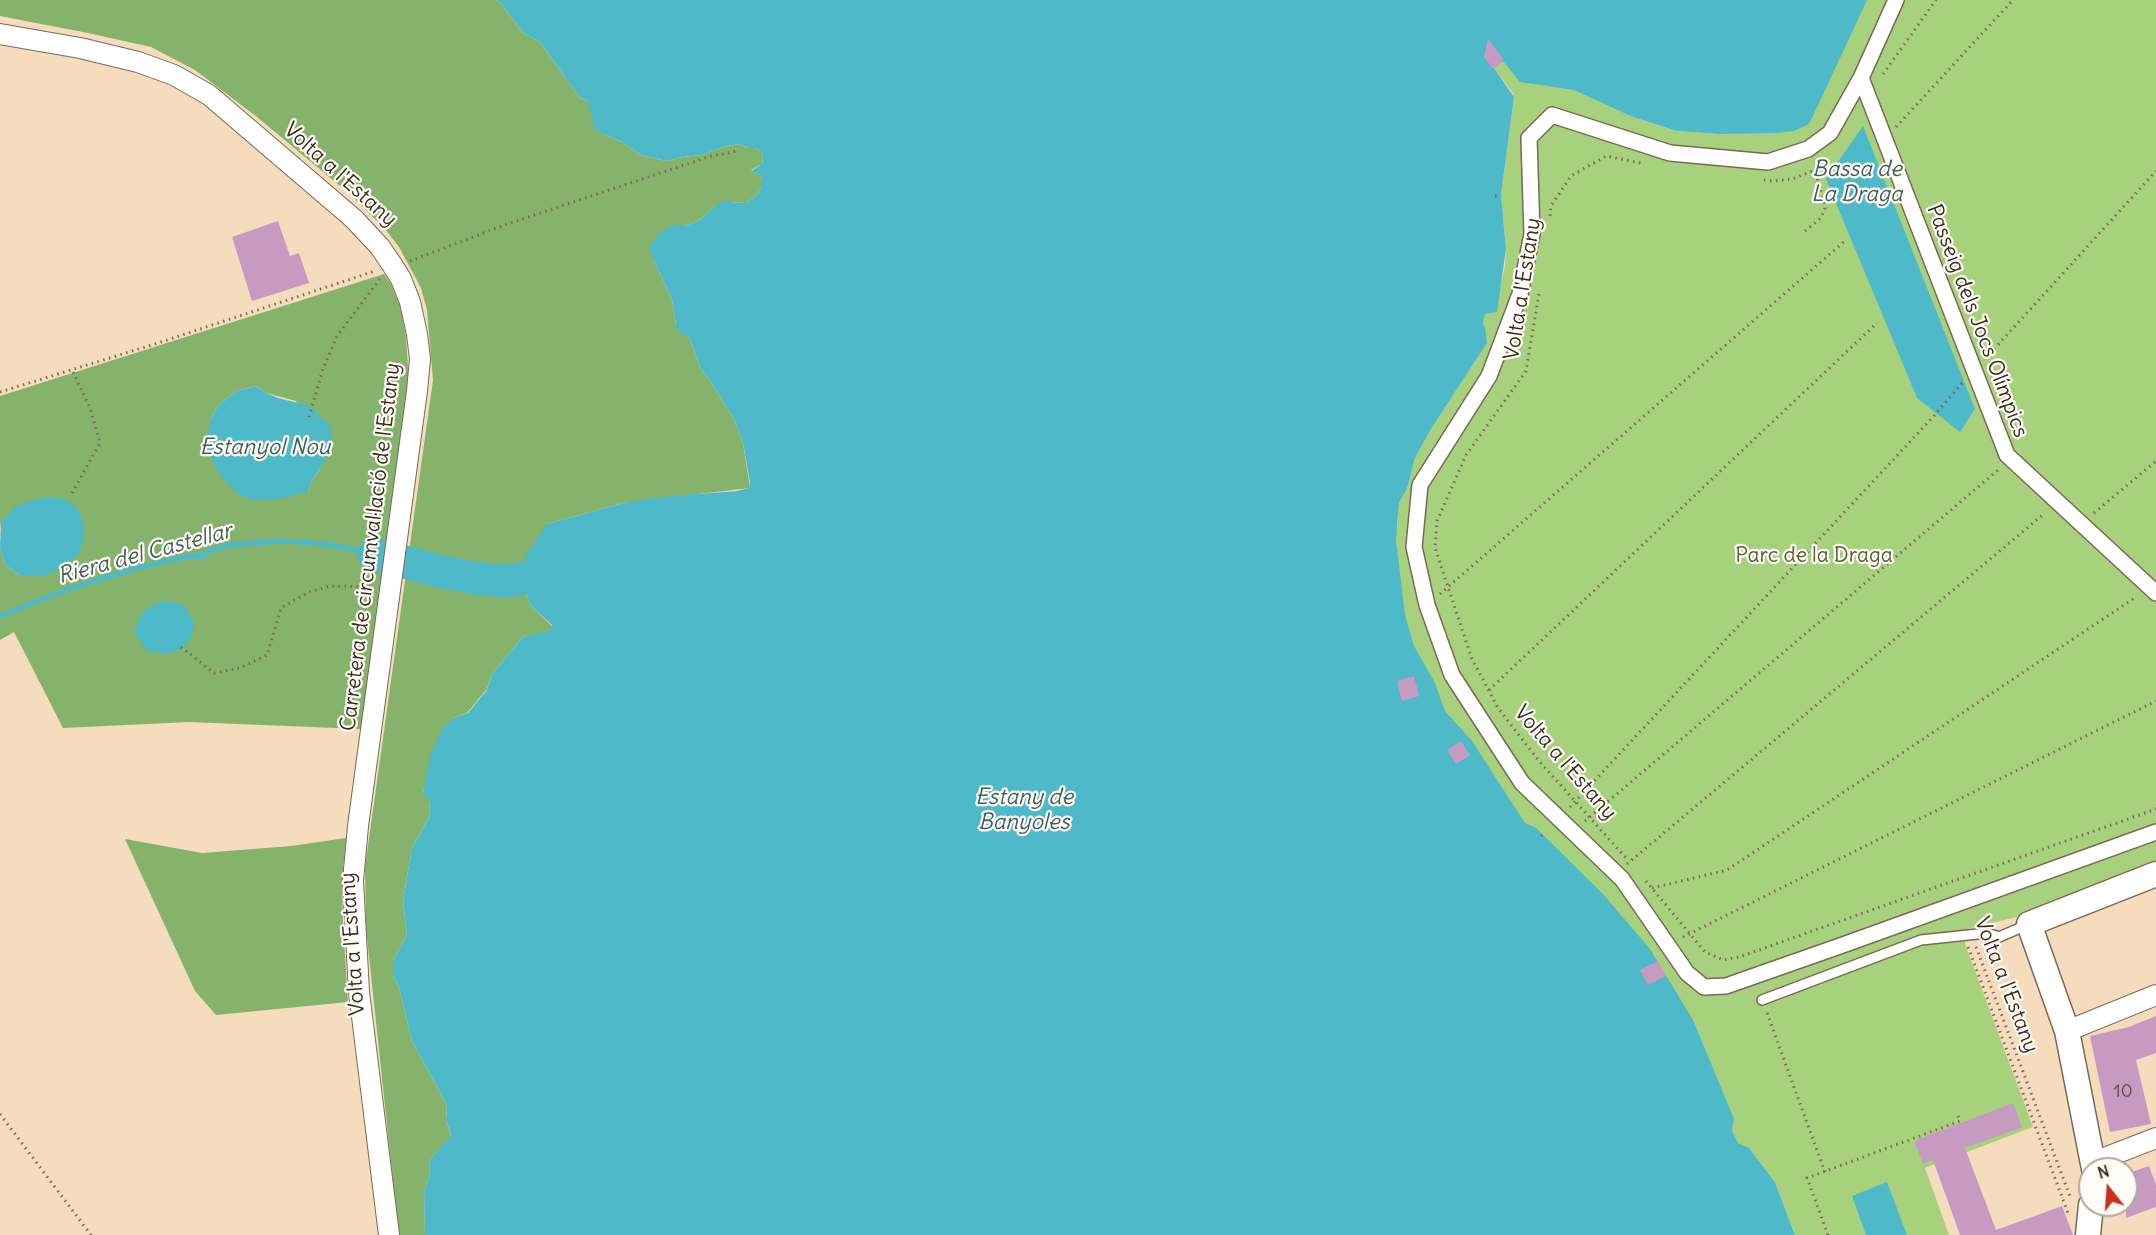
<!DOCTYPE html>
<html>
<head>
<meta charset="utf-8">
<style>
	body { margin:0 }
	#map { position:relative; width:2156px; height:1235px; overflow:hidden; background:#f4dcbd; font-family:Delius,sans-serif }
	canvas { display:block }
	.north { position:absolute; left:2078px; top:1157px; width:60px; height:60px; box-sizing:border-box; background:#fdfcf7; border:2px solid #afa8a0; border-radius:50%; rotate:343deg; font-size:16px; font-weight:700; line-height:24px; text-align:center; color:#3b2a1e }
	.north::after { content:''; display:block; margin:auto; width:21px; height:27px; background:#c8321e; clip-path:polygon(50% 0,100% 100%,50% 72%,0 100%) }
</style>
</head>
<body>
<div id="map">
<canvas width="2156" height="1235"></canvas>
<div class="north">N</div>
</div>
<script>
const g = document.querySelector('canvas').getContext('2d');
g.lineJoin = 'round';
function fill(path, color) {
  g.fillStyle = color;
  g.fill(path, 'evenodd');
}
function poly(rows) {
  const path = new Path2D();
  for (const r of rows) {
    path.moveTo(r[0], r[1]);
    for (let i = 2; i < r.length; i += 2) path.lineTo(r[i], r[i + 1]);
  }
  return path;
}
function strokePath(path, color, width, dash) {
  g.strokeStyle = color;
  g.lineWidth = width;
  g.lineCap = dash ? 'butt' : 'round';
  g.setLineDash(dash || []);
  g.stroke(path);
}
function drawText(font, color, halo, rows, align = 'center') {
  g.font = font + ' Delius,sans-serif';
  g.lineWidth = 4.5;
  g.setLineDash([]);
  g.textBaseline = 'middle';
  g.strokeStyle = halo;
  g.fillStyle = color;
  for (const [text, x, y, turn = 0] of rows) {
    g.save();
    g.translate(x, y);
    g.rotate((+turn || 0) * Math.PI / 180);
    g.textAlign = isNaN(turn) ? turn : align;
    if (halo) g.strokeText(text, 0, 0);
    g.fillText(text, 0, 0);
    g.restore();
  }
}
fill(poly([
	[1844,0,2156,0,2156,860,2096,887,2021,916,1967,929,1965,944,2033,1127,1925,1168,1949,1235,1795,1235,1775,1182,1749,1148,1738,1143,1732,1130,1533,835,1414,677,1377,545,1397,530,1399,503,1407,489,1415,458,1431,429,1478,357,1485,313,1500,288,1505,266,1506,249,1501,195,1514,97,1512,92,1494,68,1502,61,1556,70,1633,117,1677,131,1719,134]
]), '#a8d17d');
fill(poly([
	[0,0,495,0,500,2,523,33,540,42,580,98,588,101,603,134,622,142,641,155,666,161,683,157,702,155,726,146,740,144,748,148,755,148,761,152,763,158,762,164,751,170,759,174,762,178,762,186,757,195,746,203,731,202,713,208,700,220,685,226,653,259,672,299,676,325,689,337,701,369,709,379,734,419,743,442,750,488,623,503,547,524,526,594,531,606,552,626,551,631,523,637,492,674,487,689,467,713,453,718,423,792,429,799,430,816,412,848,403,901,407,935,393,961,393,975,399,987,412,1041,447,1105,446,1120,451,1136,429,1161,430,1175,424,1191,425,1235,400,1235,398,1228,366,928,365,867,433,380,427,310,421,288,399,247,385,229,352,196,257,117,195,70,151,47,88,33,0,16],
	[384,274,391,284,400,306,406,336,409,385,361,729,189,722,63,728,14,632,0,640,0,548,5,565,20,575,1,522,0,529,0,396],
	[256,386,266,393,296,401,320,469,312,481,308,492,211,418,218,406,236,391],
	[346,838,342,881,343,925,348,1002,216,1015,195,991,125,839,202,853,291,846]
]), '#86b36c');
fill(poly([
	[495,0,1867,0,1813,116,1809,124,1794,131,1776,133,1719,134,1677,131,1633,117,1574,90,1520,82,1503,61,1494,68,1514,97,1501,195,1506,249,1497,312,1485,314,1483,324,1485,327,1487,343,1431,429,1415,458,1407,489,1399,503,1396,539,1405,615,1414,646,1435,683,1445,711,1472,741,1525,823,1536,828,1603,894,1650,949,1693,1020,1734,1119,1732,1130,1738,1143,1749,1148,1775,1182,1795,1235,425,1235,424,1191,430,1175,429,1161,451,1135,446,1120,447,1105,412,1041,399,987,393,975,393,961,407,935,403,901,412,848,430,816,429,800,423,793,430,756,443,728,453,718,468,713,487,690,492,674,523,637,551,630,552,625,531,606,526,594,524,578,526,555,547,524,623,503,660,497,737,491,749,488,750,483,743,442,734,419,709,379,701,369,689,337,681,334,676,325,672,299,653,259,649,245,656,239,658,234,676,224,685,226,700,220,713,208,726,200,731,202,746,203,757,195,762,186,762,178,759,174,751,171,762,164,763,158,761,152,755,148,748,148,740,144,726,146,702,155,683,157,666,161,641,155,622,142,603,134,595,129,588,101,580,98,540,42,523,33,500,2],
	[1863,126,1975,409,1960,432,1917,398,1826,179],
	[256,386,266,393,278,398,310,406,330,426,332,441,328,456,312,481,308,492,275,500,249,499,236,492,219,473,209,454,207,439,211,418,218,406,236,391],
	[40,498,61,498,75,506,82,517,84,536,80,552,65,567,43,576,20,575,5,565,0,548,1,522,16,506],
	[160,602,170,602,184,605,192,618,194,629,190,639,182,649,168,654,147,651,135,634,137,623,145,610],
	[1887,1182,1907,1235,1866,1235,1852,1196]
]), '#4ebac9');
strokePath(poly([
	[0,616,68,589,137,568,188,556,201,557,207,552,229,545,280,541,302,542,331,545,374,554]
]), '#4ebac9', 5);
strokePath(poly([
	[374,554,443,572,481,579,511,581,524,578]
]), '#4ebac9', 33);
fill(poly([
	[1488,39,1504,60,1493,69,1484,57],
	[278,221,290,256,299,253,309,283,252,301,232,237],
	[1414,676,1419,696,1402,701,1397,681],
	[1461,741,1470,755,1456,764,1447,750],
	[1658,961,1666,976,1648,985,1640,970],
	[2156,1016,2156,1053,2136,1060,2151,1124,2110,1132,2090,1036,2129,1027],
	[2013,1103,2022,1127,1965,1148,1996,1230,2062,1206,2073,1235,1960,1235,1933,1160,1923,1164,1914,1141],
	[2149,1166,2156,1185,2156,1207,2126,1218,2126,1174]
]), '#c79ac1');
const service = poly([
	[1762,1000,1921,940,1987,933,1999,937,2027,925]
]);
const pedestrian = poly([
	[1896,0,1861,78,1830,133,1808,149,1768,162,1670,153,1552,115,1529,138,1532,234,1520,294,1489,376,1420,485,1414,547,1427,605,1452,675,1522,783,1622,879,1687,973,1704,987,1726,986,1840,946,2156,832],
	[1861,78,2007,455,2156,593]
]);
const minor = poly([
	[0,34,80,48,138,62,174,75,209,95,354,219,380,247,393,266,401,279,410,302,417,334,420,359,417,391,358,826,353,881,359,992,389,1235],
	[2067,1031,2156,995],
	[2094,1162,2156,1138]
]);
const tertiary = poly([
	[2094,1169,2067,1031,2029,924,2156,874],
	[2088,1235,2091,1205]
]);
strokePath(service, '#7c6856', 12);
strokePath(pedestrian, '#7c6856', 18);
strokePath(minor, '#7c6856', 22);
strokePath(tertiary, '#7c6856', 27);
strokePath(poly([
	[1883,74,1936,0],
	[1896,127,2013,0],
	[1764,180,1774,181,1792,179,1815,170,1825,159],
	[1495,196,1501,195],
	[1550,216,1551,206,1571,176,1606,156,1641,163],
	[1805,231,1821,218,1825,208,1815,170],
	[410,261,502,226,570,203,708,157,738,151],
	[1539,294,1526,371,1466,455,1437,521,1435,548,1472,659,1498,708,1539,761,1626,858],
	[1986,358,2156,171],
	[0,392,158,343,375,271],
	[309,417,323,369,337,336,380,279],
	[72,493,100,443,90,408,72,370],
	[2094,513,2156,461],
	[1440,594,1846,240],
	[181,647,214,673,240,668,267,655,281,608,309,592,331,586,372,587],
	[1489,690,1877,323],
	[1570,807,1932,418,1963,382],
	[1585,821,1998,470],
	[1541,836,1542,835],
	[1627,864,2045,513],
	[1646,881,1705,952,1723,960,1739,957,2156,809],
	[1652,888,1727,870,2136,597],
	[1683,937,2156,701],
	[1968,947,2068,1213],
	[1976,947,2071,1199],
	[1767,1013,1825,1172],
	[0,1114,91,1235],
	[1828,1235,1807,1178,1960,1121,1957,1113]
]), '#7c6856', 3, [1.5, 4.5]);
strokePath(service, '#fff', 9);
strokePath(pedestrian, '#fff', 15);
strokePath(minor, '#fff', 20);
strokePath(tertiary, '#fff', 24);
drawText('18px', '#5e4647', null, [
	["10",2123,1092]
]);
drawText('21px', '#3b2a1e', '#fdfcf7', [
	["Volta a l'Estany",340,175,42],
	["Volta a l'Estany",1523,289,-81],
	["Passeig dels Jocs Olímpics",1977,321,69],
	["Carretera de circumval·lació de l'Estany",371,547,-83],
	["Volta a l'Estany",1565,763,49],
	["Volta a l'Estany",353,944,-94],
	["Volta a l'Estany",2006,985,69]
]);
drawText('21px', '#5c5c3a', '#fdfcf7', [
	["Parc de la Draga",1814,556]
]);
drawText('italic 22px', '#425c5a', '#fdfcf7', [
	["Bassa de",1857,170],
	["La Draga",1857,195],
	["Estanyol Nou",265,448],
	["Riera del Castellar",145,554,-15],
	["Estany de",1024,798],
	["Banyoles",1024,823]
]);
</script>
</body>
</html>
